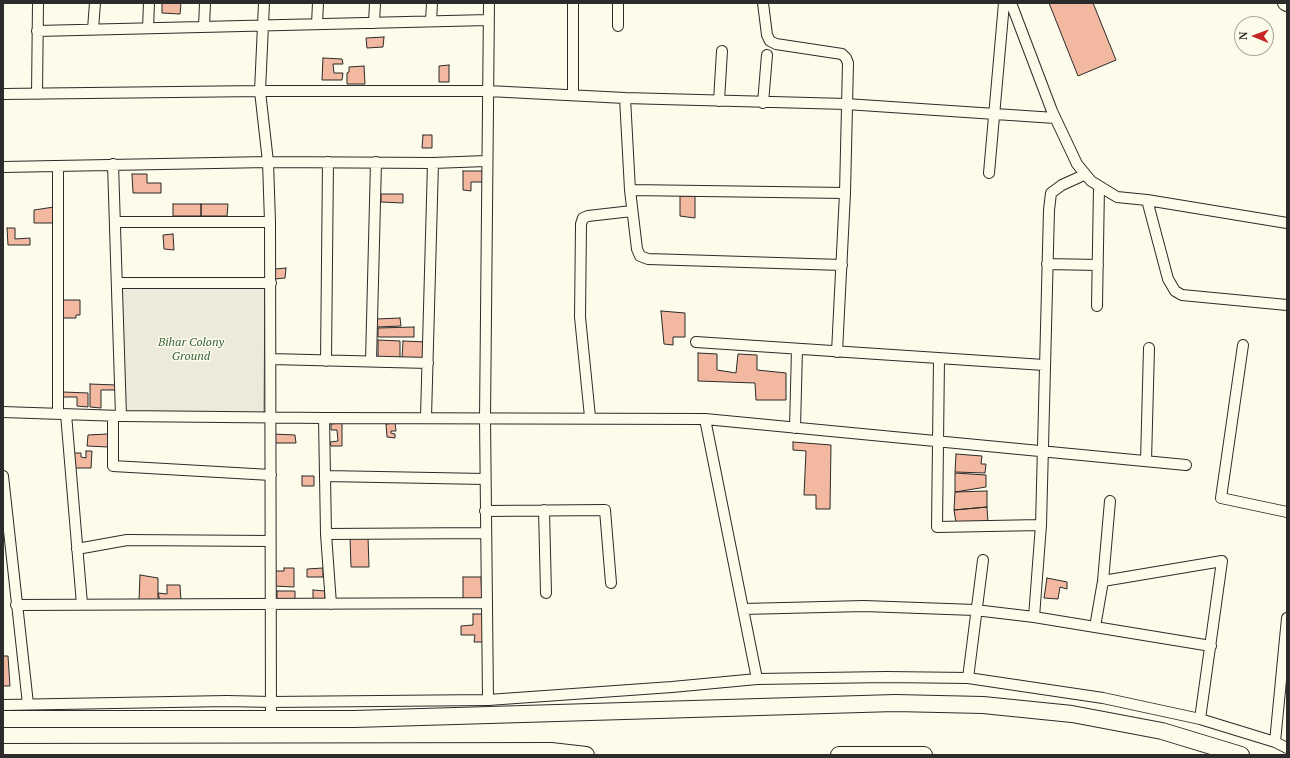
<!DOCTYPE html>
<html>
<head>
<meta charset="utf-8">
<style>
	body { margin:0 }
	#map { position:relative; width:1290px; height:758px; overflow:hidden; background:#fdfbea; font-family:"PT Serif",serif }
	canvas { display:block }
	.frame { position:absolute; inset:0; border:4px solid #2b2b2b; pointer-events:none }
	.north { position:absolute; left:1234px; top:16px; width:40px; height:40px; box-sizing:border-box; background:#fdfbea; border:1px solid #a9a89e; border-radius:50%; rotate:271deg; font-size:11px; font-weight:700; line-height:16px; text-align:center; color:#2b2b2b }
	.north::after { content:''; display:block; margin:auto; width:14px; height:18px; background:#c62828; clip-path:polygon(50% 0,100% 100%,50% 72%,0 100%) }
</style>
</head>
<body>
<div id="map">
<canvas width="1290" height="758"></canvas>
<div class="frame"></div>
<div class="north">N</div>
</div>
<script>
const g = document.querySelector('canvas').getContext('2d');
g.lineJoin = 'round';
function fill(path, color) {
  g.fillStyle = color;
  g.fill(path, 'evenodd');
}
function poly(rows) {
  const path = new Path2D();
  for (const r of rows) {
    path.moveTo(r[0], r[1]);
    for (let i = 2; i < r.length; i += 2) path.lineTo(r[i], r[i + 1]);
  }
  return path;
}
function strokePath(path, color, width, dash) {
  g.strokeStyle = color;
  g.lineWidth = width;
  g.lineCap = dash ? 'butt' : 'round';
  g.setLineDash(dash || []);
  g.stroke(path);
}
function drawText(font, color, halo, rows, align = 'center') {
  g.font = font + ' "PT Serif",serif';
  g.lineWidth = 3;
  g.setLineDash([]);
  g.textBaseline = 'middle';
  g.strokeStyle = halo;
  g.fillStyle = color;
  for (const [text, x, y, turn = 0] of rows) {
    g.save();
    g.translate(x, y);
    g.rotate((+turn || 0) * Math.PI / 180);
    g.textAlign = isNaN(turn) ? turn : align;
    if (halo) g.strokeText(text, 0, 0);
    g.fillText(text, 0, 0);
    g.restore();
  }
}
const green = poly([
	[265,283,264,415,121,416,118,284,265,283]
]);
fill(green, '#ecebdb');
strokePath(green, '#74746e', 1);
const building = poly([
	[162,3,181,3,180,14,162,13,162,3],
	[1049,3,1093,3,1116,60,1078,76,1049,3],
	[384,37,383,47,367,48,366,38,384,37],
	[323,58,342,59,343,64,333,64,334,73,343,73,342,80,322,80,323,58],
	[449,65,449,82,439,82,439,66,449,65],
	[364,66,365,84,347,84,347,73,349,72,349,67,364,66],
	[423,135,432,135,432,148,422,148,423,135],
	[463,171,485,171,484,182,471,182,471,191,463,190,463,171],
	[132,174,147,174,147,183,161,183,161,193,133,193,132,174],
	[381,194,403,194,403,203,381,202,381,194],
	[680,196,695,196,695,218,680,216,680,196],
	[173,204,201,204,201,216,173,216,173,204],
	[201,204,228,204,227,216,201,216,201,204],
	[54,207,53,223,34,223,34,210,54,207],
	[7,228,15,228,15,239,30,238,30,245,8,245,7,228],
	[173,234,174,250,164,249,163,235,173,234],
	[286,268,285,278,275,279,275,269,286,268],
	[62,300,80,300,80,315,76,315,76,318,63,318,62,300],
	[661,311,685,313,685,337,673,337,673,345,664,344,661,311],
	[400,318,401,326,377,327,377,319,400,318],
	[414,327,414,337,378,337,378,328,414,327],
	[378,340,400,341,400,358,378,357,378,340],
	[403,341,427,342,426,359,402,359,403,341],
	[698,353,717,354,717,370,736,373,738,354,757,355,757,370,786,373,786,400,756,400,755,383,698,381,698,353],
	[90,384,116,385,116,390,101,390,101,408,90,407,90,384],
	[63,392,88,393,88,407,77,406,77,397,63,397,63,392],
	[342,423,342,446,331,446,330,442,338,441,337,430,331,430,331,424,342,423],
	[395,423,396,431,391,431,391,433,395,434,395,438,387,437,386,424,395,423],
	[108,434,108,447,87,446,88,435,108,434],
	[273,434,295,435,296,443,274,443,273,434],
	[793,442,831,445,830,509,816,509,816,495,804,495,806,451,793,450,793,442],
	[86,451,92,451,91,468,72,468,70,453,81,453,81,457,86,458,86,451],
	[956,454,982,456,981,464,986,464,985,473,955,472,956,454],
	[955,473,986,475,986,487,955,492,955,473],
	[302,476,314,476,314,486,302,486,302,476],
	[987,491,987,507,954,510,955,492,987,491],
	[987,507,988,523,956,523,954,510,987,507],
	[350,537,368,537,369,567,351,567,350,537],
	[284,568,294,568,294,587,274,586,275,571,284,571,284,568],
	[323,568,323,577,307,577,307,569,323,568],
	[140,575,158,578,158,601,139,601,140,575],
	[463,577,481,577,482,599,463,599,463,577],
	[1047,578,1067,582,1067,589,1060,587,1058,599,1044,598,1047,578],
	[167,585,180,585,181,601,160,601,158,593,167,594,167,585],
	[313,590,325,591,325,600,313,599,313,590],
	[277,591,295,591,295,600,277,600,277,591],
	[473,614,483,614,483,642,474,642,475,635,461,635,461,626,473,625,473,614],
	[3,656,8,656,10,686,3,686,3,656]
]);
fill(building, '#f2b8a0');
strokePath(building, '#2b2b2b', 1);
const minor = poly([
	[264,3,260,91,268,162,270,222,271,719],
	[763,3,767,35,770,41,776,44,842,54,846,58,848,63,845,193,837,352],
	[1011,3,1052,111,1077,164,1091,181,1117,197,1147,200,1287,223],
	[431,21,432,3],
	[374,23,375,3],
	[317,24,318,3],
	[618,26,618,3],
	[204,27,205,3],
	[148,28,149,3],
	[93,29,95,3],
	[37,31,488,20],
	[3,94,260,91,488,91,625,98,846,104,1055,118],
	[37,94,38,3],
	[573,95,573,3],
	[625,98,630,190,637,249,640,256,648,259,842,265],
	[719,101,722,51],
	[763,103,767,55],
	[113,164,121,416],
	[3,167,268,162,433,163,486,161],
	[989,173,1004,3],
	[630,190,845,193],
	[1147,200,1168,279,1175,291,1182,295,1287,305],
	[116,222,270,222],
	[1047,264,1098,265],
	[117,283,271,283],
	[1097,306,1099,187],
	[696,342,1044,365],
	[1243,345,1221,498,1287,512],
	[271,359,428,363],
	[939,359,937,527,1041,525],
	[326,361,328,162],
	[371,361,376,162],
	[3,412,121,416,324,418,705,419,1186,465],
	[58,414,58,166],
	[66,414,82,604],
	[113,416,113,466,271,475],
	[426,417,433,163],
	[590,417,580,317,581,224,583,218,588,216,632,211],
	[324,418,326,534,331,604],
	[705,419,757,679],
	[795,428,797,349],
	[1146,461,1149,348],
	[3,476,28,704],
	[326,476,485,479],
	[544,510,546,593],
	[485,511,605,510,611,583],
	[326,534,486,533],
	[77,549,127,540,270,541],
	[1103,581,1222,561,1200,719],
	[16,605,486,603],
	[743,609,864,606,975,610,1034,617,1211,646],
	[1034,617,1041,525,1049,210,1051,193,1062,185,1084,175],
	[1095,627,1103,581,1110,501],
	[968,678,983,560],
	[488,700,485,418,489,3],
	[3,705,227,701,271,702,488,700,672,687,757,679,886,677,968,678,1103,698,1200,719,1275,742,1287,748],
	[1275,742,1287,618]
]);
const secondary = poly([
	[1285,3,1287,4]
]);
const primary = poly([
	[3,719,354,719,895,703,983,705,1072,714,1162,731,1241,755],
	[3,752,551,751,586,755],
	[839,755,924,755]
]);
strokePath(minor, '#2b2b2b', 12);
strokePath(secondary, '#2b2b2b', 16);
strokePath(primary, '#2b2b2b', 18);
strokePath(minor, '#fdfbea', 10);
strokePath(secondary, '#fdfbea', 14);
strokePath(primary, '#fdfbea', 16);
drawText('italic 12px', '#34623c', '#fdfbea', [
	["Bihar Colony",191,343],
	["Ground",191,357]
]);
</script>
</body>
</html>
